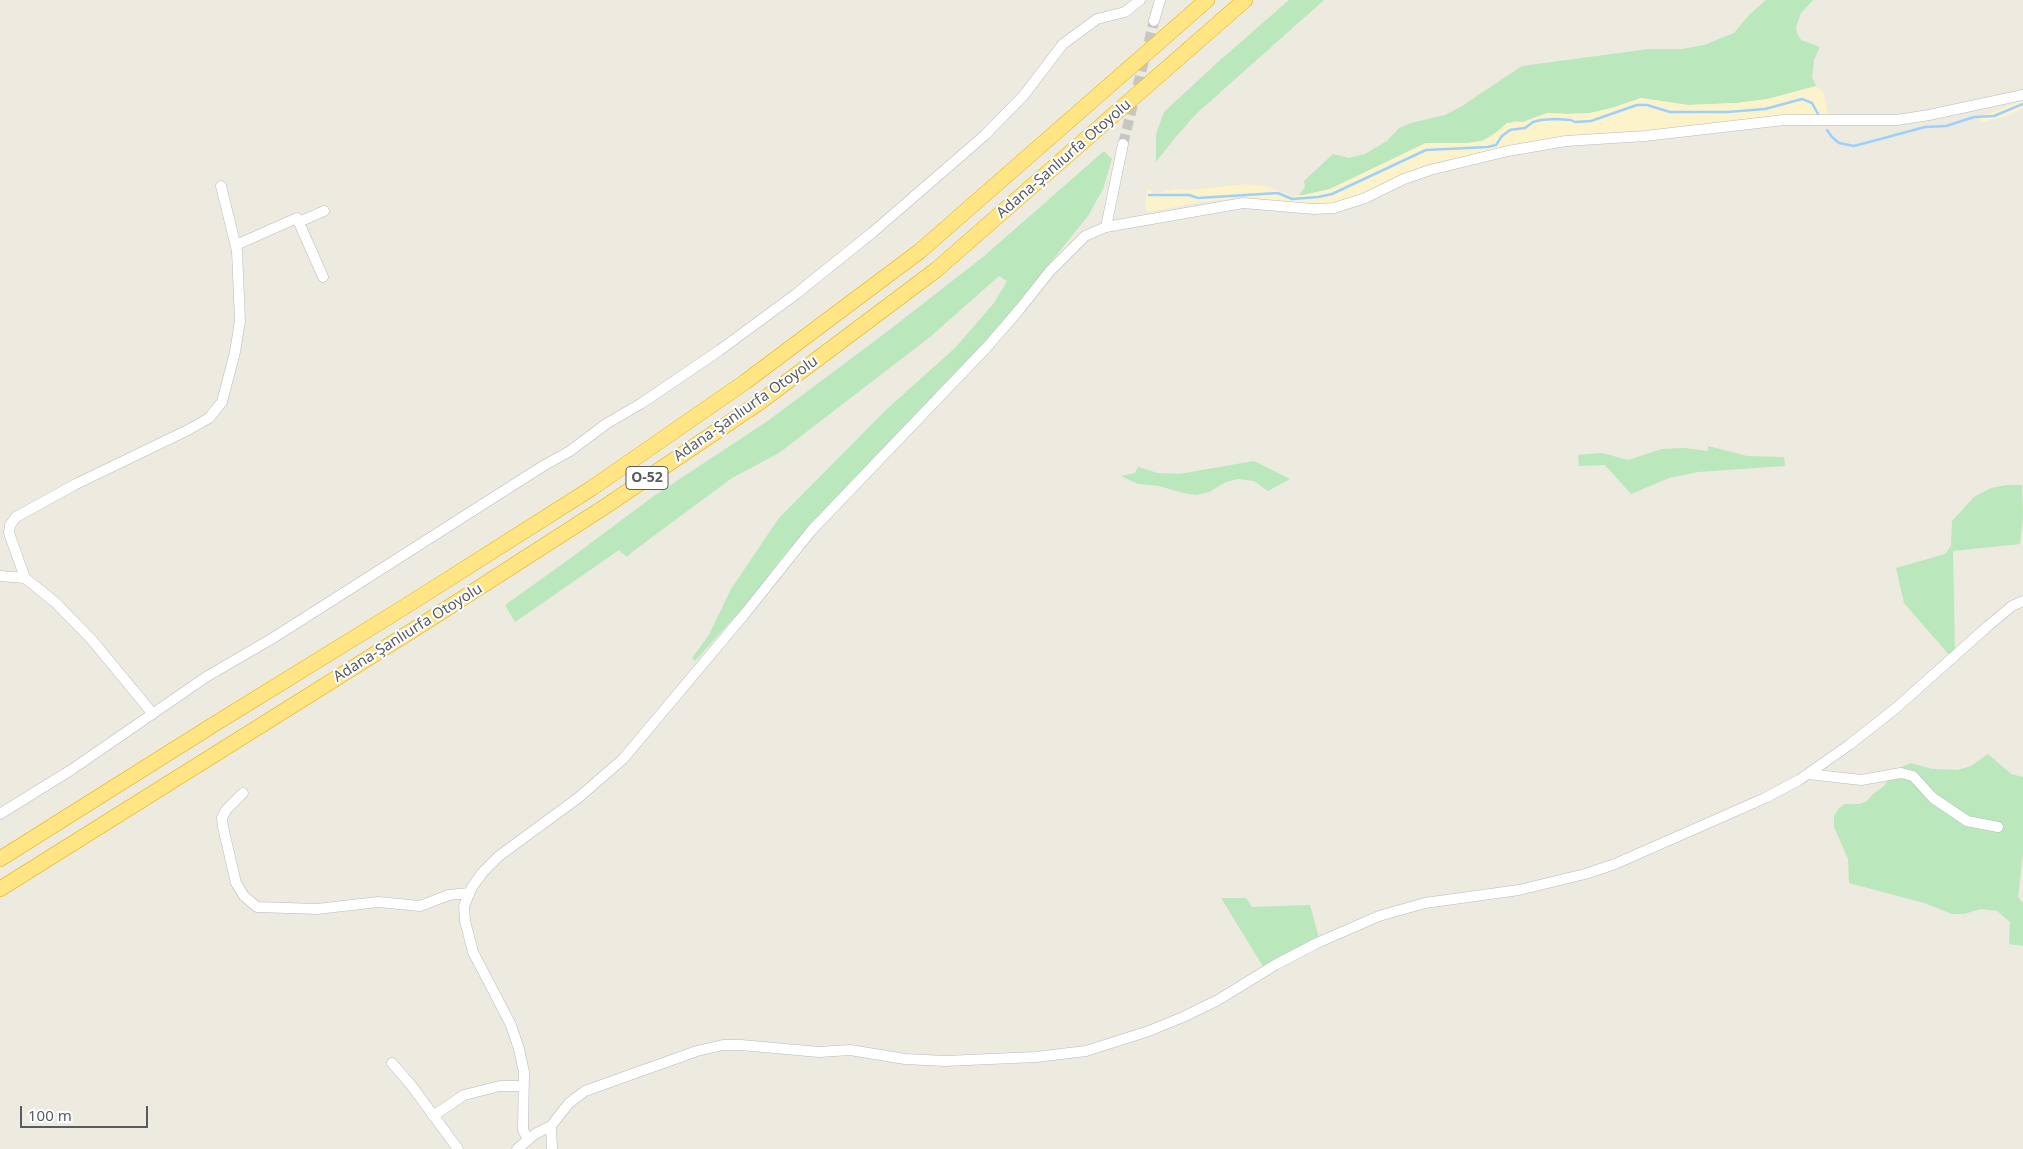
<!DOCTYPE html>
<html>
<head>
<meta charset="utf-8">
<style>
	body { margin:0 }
	#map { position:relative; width:2023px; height:1149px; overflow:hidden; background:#edeadf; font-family:"Noto Sans",sans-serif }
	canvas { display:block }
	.scale { position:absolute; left:20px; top:1106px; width:128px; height:22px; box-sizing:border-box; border:2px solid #585c62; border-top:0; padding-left:6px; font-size:15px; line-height:18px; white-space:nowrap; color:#585c62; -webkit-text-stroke:4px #fff; paint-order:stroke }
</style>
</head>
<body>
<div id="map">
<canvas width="2023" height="1149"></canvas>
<div class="scale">100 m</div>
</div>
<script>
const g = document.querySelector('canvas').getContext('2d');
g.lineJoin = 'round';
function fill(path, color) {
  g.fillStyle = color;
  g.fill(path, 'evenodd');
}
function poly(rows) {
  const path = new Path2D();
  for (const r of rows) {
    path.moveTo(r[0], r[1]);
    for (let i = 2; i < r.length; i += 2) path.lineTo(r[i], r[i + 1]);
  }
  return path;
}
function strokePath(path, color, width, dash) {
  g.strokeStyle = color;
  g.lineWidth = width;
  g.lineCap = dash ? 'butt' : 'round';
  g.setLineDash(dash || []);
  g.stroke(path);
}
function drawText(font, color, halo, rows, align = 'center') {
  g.font = font + ' "Noto Sans",sans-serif';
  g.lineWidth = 4;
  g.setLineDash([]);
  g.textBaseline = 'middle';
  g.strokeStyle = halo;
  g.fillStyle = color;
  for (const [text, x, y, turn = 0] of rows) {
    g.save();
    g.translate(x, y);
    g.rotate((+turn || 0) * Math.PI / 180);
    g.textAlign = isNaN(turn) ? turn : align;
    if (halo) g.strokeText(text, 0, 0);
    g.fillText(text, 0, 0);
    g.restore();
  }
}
fill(poly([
	[1289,0,1324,0,1196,114,1174,139,1156,162,1156,134,1164,112,1218,62],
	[1766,0,1813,0,1801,13,1796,27,1797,33,1801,40,1820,47,1814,60,1812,77,1816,86,1768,99,1737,103,1688,105,1641,98,1612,108,1590,113,1568,114,1547,113,1523,122,1514,121,1482,141,1468,143,1426,143,1330,189,1304,195,1299,195,1305,187,1304,181,1333,154,1349,158,1365,154,1387,141,1399,128,1411,123,1445,115,1462,106,1522,66,1649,49,1682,49,1704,45,1734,33,1749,15],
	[1104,151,1112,159,1103,189,1088,216,991,336,815,519,779,561,750,600,695,661,692,658,709,635,731,589,779,518,887,409,955,348,994,303,1007,281,999,276,930,337,779,453,732,478,632,552,627,557,619,550,515,622,505,605,564,563,651,498,769,420,884,334,983,257],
	[1708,446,1747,456,1784,457,1785,466,1698,472,1669,478,1631,494,1605,465,1579,466,1578,455,1602,453,1628,460,1662,449,1685,448,1708,451],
	[1254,461,1290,479,1268,491,1254,481,1238,479,1226,482,1209,492,1196,495,1183,493,1159,486,1138,484,1121,476,1135,473,1138,467,1158,473,1179,474],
	[2007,485,2022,485,2023,517,2020,544,1953,551,1955,651,1950,656,1904,603,1896,568,1945,554,1951,546,1952,521,1974,497,1991,488],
	[1988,754,2011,774,2023,777,2023,854,2018,897,2023,903,2023,946,2009,944,2010,922,1997,911,1981,909,1964,914,1952,914,1924,903,1849,883,1848,859,1834,827,1834,816,1839,808,1845,804,1859,804,1866,802,1873,794,1884,786,1894,770,1911,763,1932,769,1957,770,1971,766],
	[1221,898,1246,898,1252,907,1310,905,1319,938,1264,968]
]), '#bae7bb');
fill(poly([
	[1816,86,1823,92,1828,114,1765,117,1661,130,1596,133,1540,140,1432,163,1409,171,1355,197,1325,205,1281,202,1248,197,1202,202,1148,212,1145,204,1148,188,1152,192,1157,193,1176,189,1189,190,1248,184,1269,187,1292,196,1304,195,1330,189,1426,143,1468,143,1482,141,1492,136,1507,123,1523,122,1547,113,1568,114,1590,113,1612,108,1641,98,1688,105,1737,103,1768,99],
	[2023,100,2023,108,2005,117,1981,122,1978,118]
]), '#fcf3cb');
strokePath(poly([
	[1827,130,1832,137,1839,143,1854,146,1925,127,1946,126,1974,117,1994,116,2023,104],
	[1149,195,1189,195,1198,198,1278,193,1292,199,1318,197,1332,194,1426,150,1488,147,1496,145,1502,136,1510,130,1525,128,1533,122,1541,120,1555,119,1571,120,1575,122,1591,121,1637,105,1647,105,1670,112,1727,112,1765,109,1802,99,1812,103,1818,114]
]), '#9dd0ff', 2.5);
strokePath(poly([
	[1123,144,1154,21]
]), '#c8c6c0', 10, [10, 5]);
const minor = poly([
	[1154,21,1160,0],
	[299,222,324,211],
	[1106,227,1123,144],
	[236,245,297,218,323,277],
	[0,576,25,578,56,603,92,640,153,714],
	[25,578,9,533,10,525,16,517,76,484,188,430,209,418,222,402,235,352,240,321,237,251,221,186],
	[1808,774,1861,780,1901,773,1913,776,1933,798,1967,821,1998,827],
	[243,793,226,810,222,818,223,827,236,883,244,896,257,907,317,909,378,902,420,906,449,895,469,893],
	[0,814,71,770,206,677,273,638,543,466,570,451,606,424,642,403,720,350,796,294,873,232,985,135,1024,95,1063,44,1097,19,1125,12,1140,0],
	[392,1063,411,1085,458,1149],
	[433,1116,464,1095,500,1086,524,1086],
	[551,1126,552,1149],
	[528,1139,523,1130,524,1072,519,1049,511,1025,473,952,465,921,464,906,472,887,483,872,499,856,578,798,623,759,743,616,811,531,987,347,1019,310,1050,271,1085,236,1106,227,1243,203,1314,209,1334,208,1365,198,1404,179,1430,170,1508,151,1566,141,1645,136,1784,120,1897,120,1929,115,2023,95],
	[517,1149,535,1134,551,1126,569,1103,585,1091,697,1051,723,1045,741,1045,819,1052,850,1050,905,1059,945,1061,1036,1057,1086,1051,1149,1031,1183,1017,1218,1000,1275,965,1317,943,1379,916,1425,903,1519,890,1585,874,1615,864,1765,798,1799,780,1849,745,1896,708,1988,626,2012,606,2023,601]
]);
const highway = poly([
	[0,859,213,725,406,606,592,488,745,382,920,251,1207,0],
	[0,889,418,627,606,506,760,402,936,270,1245,0]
]);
strokePath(minor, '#b8bac0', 11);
strokePath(highway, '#ecac00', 16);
strokePath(minor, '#fff', 10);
strokePath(highway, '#ffe584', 15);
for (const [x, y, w] of [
	[647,478,42]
]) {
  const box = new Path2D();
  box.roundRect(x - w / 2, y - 11.5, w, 23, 4);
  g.fillStyle = '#fff';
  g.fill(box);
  strokePath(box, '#585c62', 1);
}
drawText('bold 14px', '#585c62', null, [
	["O-52",647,478]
]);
drawText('15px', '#585c62', '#fff', [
	["Adana-Şanlıurfa Otoyolu",1064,159,-41],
	["Adana-Şanlıurfa Otoyolu",746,409,-35],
	["Adana-Şanlıurfa Otoyolu",408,633,-32]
]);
</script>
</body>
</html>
